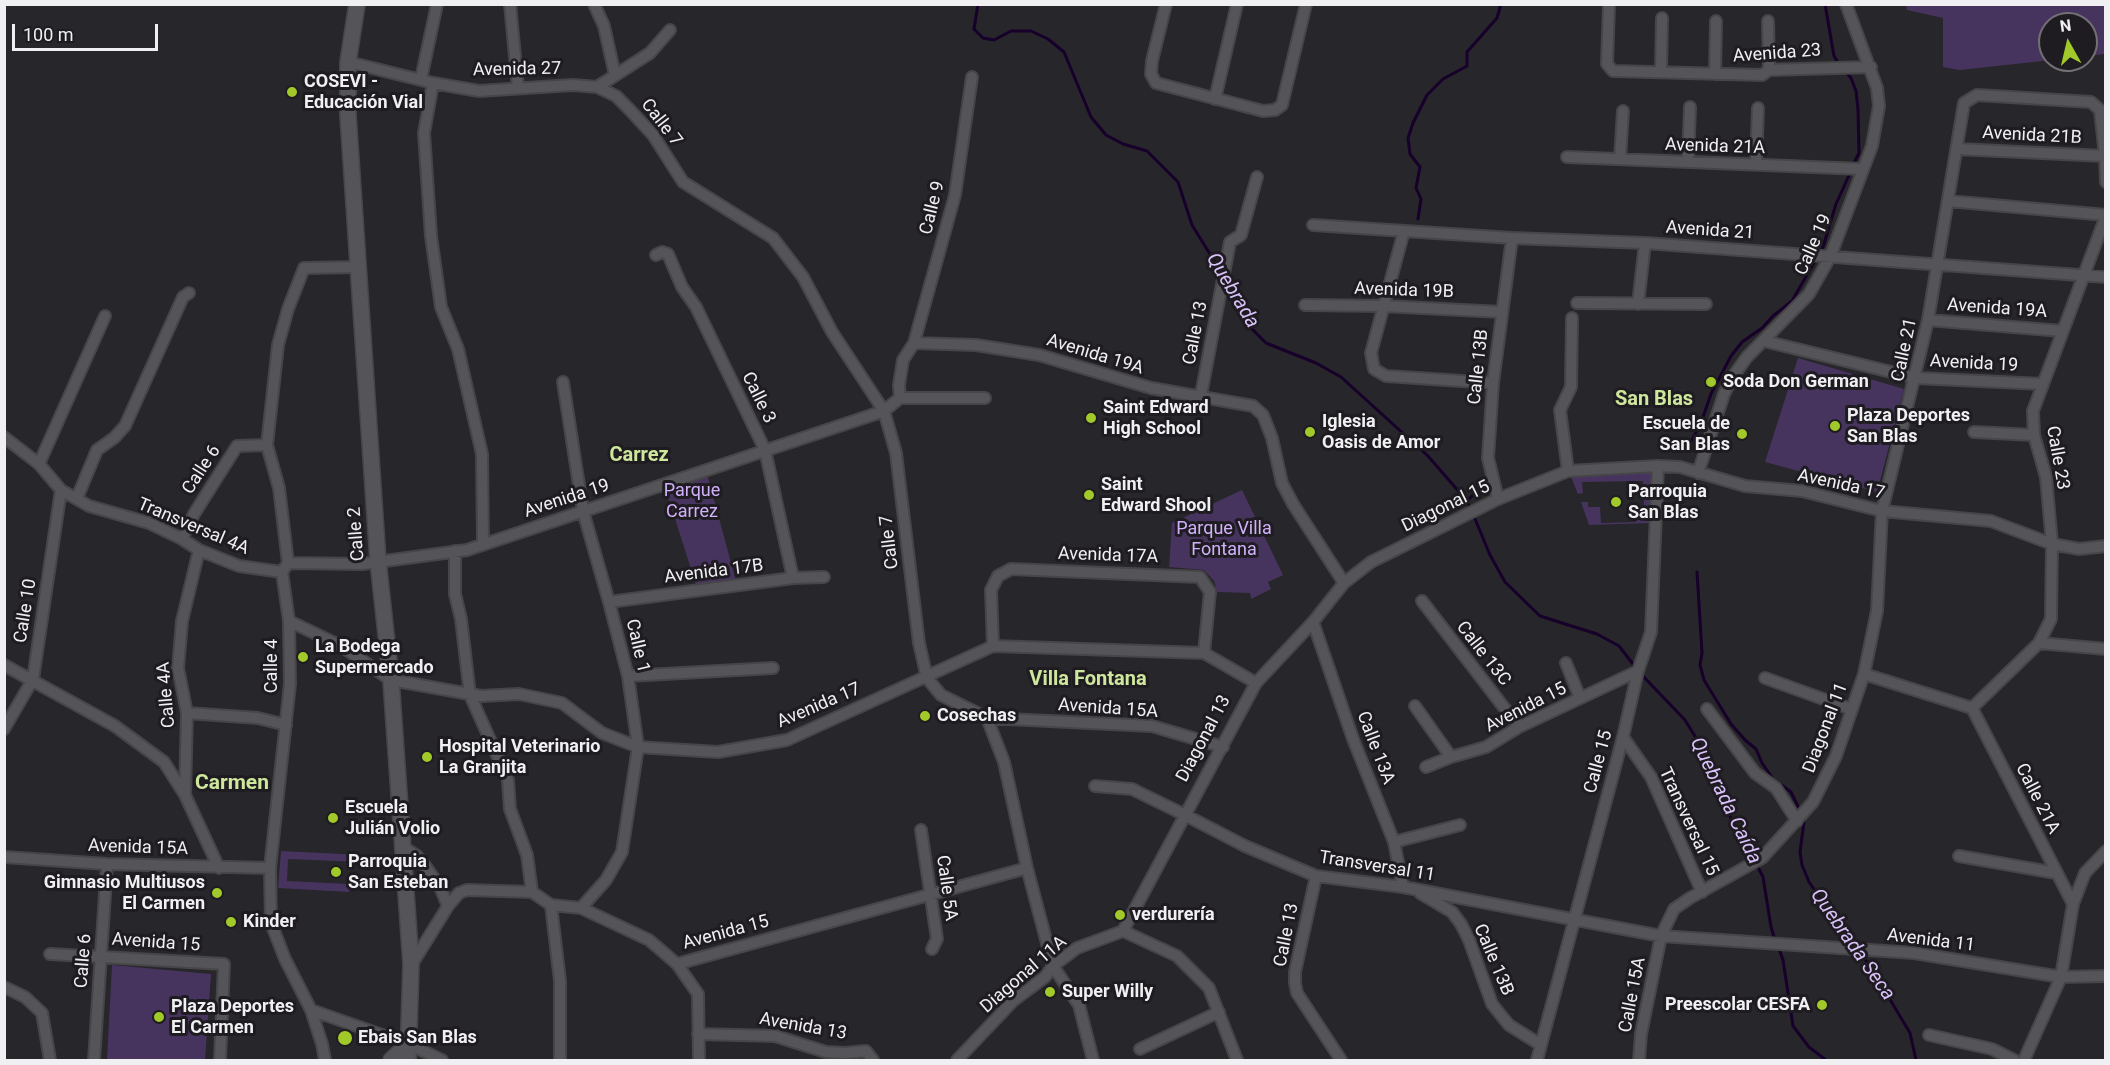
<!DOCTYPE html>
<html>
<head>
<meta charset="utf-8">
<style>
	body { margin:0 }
	#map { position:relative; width:2110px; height:1065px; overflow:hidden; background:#27262a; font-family:Roboto,sans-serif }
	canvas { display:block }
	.frame { position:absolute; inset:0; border:6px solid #f0eff1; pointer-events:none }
	.north { position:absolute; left:2038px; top:12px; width:60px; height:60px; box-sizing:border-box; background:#1e1c20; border:2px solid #727074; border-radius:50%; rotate:352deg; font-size:16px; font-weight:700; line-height:24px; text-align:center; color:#f0eff1 }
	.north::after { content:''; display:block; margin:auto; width:21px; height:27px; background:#a1c92a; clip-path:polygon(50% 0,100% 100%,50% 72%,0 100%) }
	.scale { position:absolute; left:12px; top:24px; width:146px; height:27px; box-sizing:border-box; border:3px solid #f0eff1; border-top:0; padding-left:8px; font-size:18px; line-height:21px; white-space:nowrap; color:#f0eff1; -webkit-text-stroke:4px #1e1c20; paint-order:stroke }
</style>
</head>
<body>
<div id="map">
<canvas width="2110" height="1065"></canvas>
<div class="frame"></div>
<div class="north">N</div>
<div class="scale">100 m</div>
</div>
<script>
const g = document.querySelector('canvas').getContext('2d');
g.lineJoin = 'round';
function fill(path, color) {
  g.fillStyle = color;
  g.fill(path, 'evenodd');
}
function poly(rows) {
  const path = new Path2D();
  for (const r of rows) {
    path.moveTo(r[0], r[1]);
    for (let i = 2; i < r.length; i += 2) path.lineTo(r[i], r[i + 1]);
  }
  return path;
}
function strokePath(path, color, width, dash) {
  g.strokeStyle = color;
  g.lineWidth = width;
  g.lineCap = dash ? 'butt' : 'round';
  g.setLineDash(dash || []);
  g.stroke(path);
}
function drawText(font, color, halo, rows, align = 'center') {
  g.font = font + ' Roboto,sans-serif';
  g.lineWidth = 6;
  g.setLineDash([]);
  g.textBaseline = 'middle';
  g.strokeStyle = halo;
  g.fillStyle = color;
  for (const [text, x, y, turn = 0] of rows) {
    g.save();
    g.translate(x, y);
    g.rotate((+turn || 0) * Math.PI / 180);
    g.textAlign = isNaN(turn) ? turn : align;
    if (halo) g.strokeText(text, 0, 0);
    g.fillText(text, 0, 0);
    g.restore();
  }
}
fill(poly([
	[1906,5,2105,5,2105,54,2086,56,2086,24,2050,24,2050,60,2052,60,1960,70,1943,67,1943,18,1907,10],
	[1798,358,1904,389,1877,492,1765,462],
	[706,470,737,585,698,591,664,484],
	[1652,471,1651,523,1589,525,1581,502,1588,502,1588,507,1600,507,1601,523,1636,522,1635,506,1644,505,1643,481,1582,482,1583,493,1578,494,1571,477],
	[1242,490,1283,575,1268,582,1271,589,1251,599,1250,593,1217,592,1214,581,1204,570,1169,567,1172,523],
	[281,851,385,856,384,863,288,859,287,881,350,884,349,892,278,888],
	[112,965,211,974,205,1060,107,1060]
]), '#47345e');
strokePath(poly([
	[978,4,974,29,983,38,994,40,1011,31,1031,31,1048,39,1064,52,1091,117,1106,135,1123,144,1147,151,1178,182,1192,225,1221,272],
	[1825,4,1834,56,1840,66],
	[1845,71,1851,78,1856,91,1858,109,1859,153,1853,165],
	[1418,219,1421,199,1416,188,1420,167,1410,154,1408,138,1413,123,1427,95,1443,79,1467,66,1467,52,1497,18,1501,4],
	[1227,280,1243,302,1249,326,1266,343,1316,363,1341,377,1428,456,1467,501],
	[1687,450,1702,420,1711,394,1731,356,1742,342,1762,328,1773,316,1792,301,1823,247,1836,204,1851,171],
	[1470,508,1467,501,1479,489],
	[1473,514,1490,555,1505,582,1540,616,1597,634,1619,646,1636,668],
	[1697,572,1702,653,1700,665,1704,680,1731,724,1745,740,1756,749,1762,763,1773,779,1791,792,1800,811],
	[1640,673,1685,720,1704,751,1711,775,1741,840,1754,859],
	[1802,818,1804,822,1800,852,1802,865,1809,882,1853,945],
	[1757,865,1763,877,1771,927,1775,940],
	[1778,946,1783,960,1793,1026,1809,1047,1826,1060],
	[1859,952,1870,966,1910,1033,1916,1060]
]), '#17012b', 3);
const street = poly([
	[510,4,518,88],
	[594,4,604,26,615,75],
	[1166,4,1152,61,1151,74,1156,83,1263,111,1275,110,1282,105,1306,4],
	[1609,4,1607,64,1613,71,1762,75,1769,70,1871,67],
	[1768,21,1769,70],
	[348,62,433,83,479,91,573,85,597,87,650,53,670,30],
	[1661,72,1662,18],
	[1715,74,1716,21],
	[421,79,437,4],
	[433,83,424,133,431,236,441,307,458,349,482,454,483,543],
	[597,87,616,96,629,109,653,135,683,182,773,238,803,277,832,332,884,411,896,453,919,643,927,678,941,695,987,718,1004,762,1027,868,1053,966,1079,1005,1093,1060],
	[1215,99,1237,4],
	[1957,149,2105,156],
	[1567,157,1862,169],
	[1620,159,1623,111],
	[1688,162,1690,107],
	[1756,165,1758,108],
	[1948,201,2106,215],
	[1313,225,1512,238,1645,243,2106,277],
	[1404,231,1371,353,1374,369,1386,376,1493,383],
	[656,255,662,252,668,254,682,287,696,307,765,450,793,578],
	[1577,303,1706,304],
	[1638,304,1645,243],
	[1305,305,1383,306,1502,312],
	[1928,320,2062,331],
	[1764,341,1916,378,2043,384],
	[914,343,976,345,1039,355,1151,388,1253,406,1263,415,1272,438,1282,483,1293,504,1344,583],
	[563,382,583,511,609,602,628,676,638,747,622,852,606,880,581,908],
	[1201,395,1230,242,1241,235,1257,177],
	[900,398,899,385,903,360,914,343,955,195,972,77],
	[1974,432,2034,435],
	[4,437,39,464,61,490,89,506,149,523,182,539,199,550,239,566,282,572],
	[39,464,105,316],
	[1568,471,1560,410,1571,387,1572,318],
	[1698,473,1724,394,1732,378,1747,357,1809,294,1830,257,1872,146,1879,106,1877,88,1846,4],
	[77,498,97,450,114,438,125,426,183,297,189,293],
	[1498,499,1488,458,1493,383,1512,238],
	[182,539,194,514,237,446,267,445],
	[199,550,182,621,178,668,187,713,185,795,219,868],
	[455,551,455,594,461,619,470,695,508,780,510,809,527,855,532,892],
	[288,563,362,564,467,550,884,411,900,398,985,398],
	[1422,601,1519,727],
	[609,602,793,578,824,577],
	[289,621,341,646,391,680,481,696,519,694,562,703,602,733,638,747,718,752,787,740,993,646,1204,653,1256,683],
	[1313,622,1353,739,1394,842,1403,887],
	[2039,643,2106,649],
	[993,646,991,590,998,576,1011,569,1200,577,1210,592,1204,653],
	[1566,663,1580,698],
	[4,665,115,726,164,762,185,795],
	[1864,674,1972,708],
	[628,676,773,668],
	[1765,678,1851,709],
	[1415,706,1451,757],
	[1972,708,2039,643,2051,619,2052,544,2046,477,2034,435,2033,411,2106,216],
	[1972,708,2073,904],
	[1707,709,1755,773,1776,788,1797,821],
	[187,713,258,718,286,725],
	[987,718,1152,726,1223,747],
	[4,729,33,679,61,490],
	[1623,737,1651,777,1702,892],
	[1426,767,1451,757,1486,747,1519,727,1638,671],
	[1095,786,1132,789,1185,815,1245,846,1316,876,1403,887,1661,936,1914,953,2061,977,2106,976],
	[921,830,937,939,932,949],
	[1394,842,1460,825],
	[403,847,417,856,426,867,440,887,448,906],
	[1959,856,2056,873],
	[4,857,107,864,270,868],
	[1316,876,1295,972,1295,983,1297,993,1341,1060],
	[1420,893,1452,912,1461,924,1469,940,1492,1004,1500,1014,1509,1025,1541,1045],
	[551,905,560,981,560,1060],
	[1123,931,1256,683,1313,622,1344,583,1371,562,1498,499,1568,471,1658,466,1680,467,1745,486,1802,491,1882,511,1991,521,2052,544,2079,549,2106,546],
	[1123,931,1177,956,1209,988,1237,1060],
	[50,954,224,964,220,1060],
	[412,964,448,906,459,893,467,890,532,892,551,905,581,908,649,940,677,964,1027,868],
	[677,964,698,994,699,1060],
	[4,987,25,997,42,1013,50,1060],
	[311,1010,408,1044,442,1060],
	[698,1034,775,1036,826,1052,845,1053,866,1051,873,1060],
	[1929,1035,1992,1049,2014,1060],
	[1140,1049,1219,1012],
	[94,1060,107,864],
	[325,1060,322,1044,311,1010,285,959,271,923,270,868,290,684,289,621,282,572,288,563,279,488,267,445,278,345,288,309,304,268,358,267],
	[957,1060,1013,1001,1045,977,1053,966,1077,948,1123,931],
	[1537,1060,1623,737,1638,671,1651,632,1658,466],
	[1639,1060,1641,1034,1661,936,1674,909,1690,898,1762,858,1813,802,1836,756,1864,674,1877,611,1882,511,1928,320,1964,103,1977,95,2091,102,2100,110,2105,156,2106,182],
	[2024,1060,2061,977,2073,904,2085,873,2106,851]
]);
const secondary = poly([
	[357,4,348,62,348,115,378,561,391,680,411,964,408,1060],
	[391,1060,408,1044]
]);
strokePath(street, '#464548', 14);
strokePath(secondary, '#464548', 18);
strokePath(street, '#555458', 10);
strokePath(secondary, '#555458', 15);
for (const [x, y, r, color] of [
	[292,92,6,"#a1c92a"],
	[1711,382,6,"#a1c92a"],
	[1091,418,6,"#a1c92a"],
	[1835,426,6,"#a1c92a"],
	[1310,432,6,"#a1c92a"],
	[1742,434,6,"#a1c92a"],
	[1089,495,6,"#a1c92a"],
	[1616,502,6,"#a1c92a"],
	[303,657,6,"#a1c92a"],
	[925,716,6,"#a1c92a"],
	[427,757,6,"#a1c92a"],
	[333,818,6,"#a1c92a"],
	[336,872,6,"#a1c92a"],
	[217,893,6,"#a1c92a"],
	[1120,915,6,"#a1c92a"],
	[231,922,6,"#a1c92a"],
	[1050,992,6,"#a1c92a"],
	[1822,1005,6,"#a1c92a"],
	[159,1017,6,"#a1c92a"],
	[345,1038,8,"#a1c92a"]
]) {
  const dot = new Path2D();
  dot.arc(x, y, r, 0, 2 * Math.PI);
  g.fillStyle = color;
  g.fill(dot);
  strokePath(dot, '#1e1c20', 2);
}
drawText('18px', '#f0eff1', '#1e1c20', [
	["Avenida 23",1777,54,-4],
	["Avenida 27",517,70,-1],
	["Calle 7",661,123,52],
	["Avenida 21B",2032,136,3],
	["Avenida 21A",1715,147,2],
	["Calle 9",933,208,-76],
	["Avenida 21",1710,231,4],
	["Calle 19",1814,245,-66],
	["Avenida 19B",1404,291,2],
	["Avenida 19A",1997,309,4],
	["Calle 13",1196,333,-79],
	["Calle 21",1905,350,-78],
	["Avenida 19A",1095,355,17],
	["Avenida 19",1974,364,3],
	["Calle 13B",1479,367,-84],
	["Calle 3",758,398,64],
	["Calle 23",2057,458,80],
	["Calle 6",202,470,-57],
	["Avenida 17",1841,485,12],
	["Avenida 19",567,499,-18],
	["Diagonal 15",1446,507,-26],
	["Transversal 4A",193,527,23],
	["Calle 2",357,534,-94],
	["Calle 7",890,542,-97],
	["Avenida 17A",1108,556,2],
	["Avenida 17B",714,572,-7],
	["Calle 10",26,611,-81],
	["Calle 1",637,646,77],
	["Calle 13C",1483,654,52],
	["Calle 4",272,666,-90],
	["Calle 4A",167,695,-95],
	["Avenida 17",819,706,-23],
	["Avenida 15",1526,708,-27],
	["Avenida 15A",1108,709,4],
	["Diagonal 11",1826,728,-69],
	["Diagonal 13",1204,739,-62],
	["Calle 13A",1375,748,69],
	["Calle 15",1599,762,-75],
	["Calle 21A",2037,799,63],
	["Transversal 15",1688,822,65],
	["Avenida 15A",138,848,2],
	["Transversal 11",1377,867,9],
	["Calle 5A",946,888,82],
	["Avenida 15",726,933,-15],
	["Calle 13",1287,935,-79],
	["Avenida 11",1931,941,7],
	["Avenida 15",156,943,4],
	["Calle 13B",1493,960,67],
	["Calle 6",84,961,-86],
	["Diagonal 11A",1024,975,-41],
	["Calle 15A",1633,995,-79],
	["Avenida 13",803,1027,10]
]);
drawText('bold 18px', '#f0eff1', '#1e1c20', [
	["COSEVI -",304,82],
	["Educación Vial",304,103],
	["Soda Don German",1723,382],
	["Saint Edward",1103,408],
	["High School",1103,429],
	["Plaza Deportes",1847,416],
	["San Blas",1847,437],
	["Iglesia",1322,422],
	["Oasis de Amor",1322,443],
	["Escuela de",1730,424,"right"],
	["San Blas",1730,445,"right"],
	["Saint",1101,485],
	["Edward Shool",1101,506],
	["Parroquia",1628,492],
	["San Blas",1628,513],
	["La Bodega",315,647],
	["Supermercado",315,668],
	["Cosechas",937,716],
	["Hospital Veterinario",439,747],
	["La Granjita",439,768],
	["Escuela",345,808],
	["Julián Volio",345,829],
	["Parroquia",348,862],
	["San Esteban",348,883],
	["Gimnasio Multiusos",205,883,"right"],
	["El Carmen",205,904,"right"],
	["verdurería",1132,915],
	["Kinder",243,922],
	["Super Willy",1062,992],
	["Preescolar CESFA",1810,1005,"right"],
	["Plaza Deportes",171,1007],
	["El Carmen",171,1028],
	["Ebais San Blas",358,1038]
], 'left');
drawText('18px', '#d1b1fb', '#1e1c20', [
	["Parque",692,491],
	["Carrez",692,512],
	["Parque Villa",1224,529],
	["Fontana",1224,550]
]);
drawText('italic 20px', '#d9c1f9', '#1e1c20', [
	["Quebrada",1232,291,59],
	["Quebrada Caída",1725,801,64],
	["Quebrada Seca",1852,945,55]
]);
drawText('bold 20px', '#cee79d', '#1e1c20', [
	["San Blas",1654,400],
	["Carrez",639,456],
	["Villa Fontana",1088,680]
]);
drawText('bold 21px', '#cee79d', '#1e1c20', [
	["Carmen",232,784]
]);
</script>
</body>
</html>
